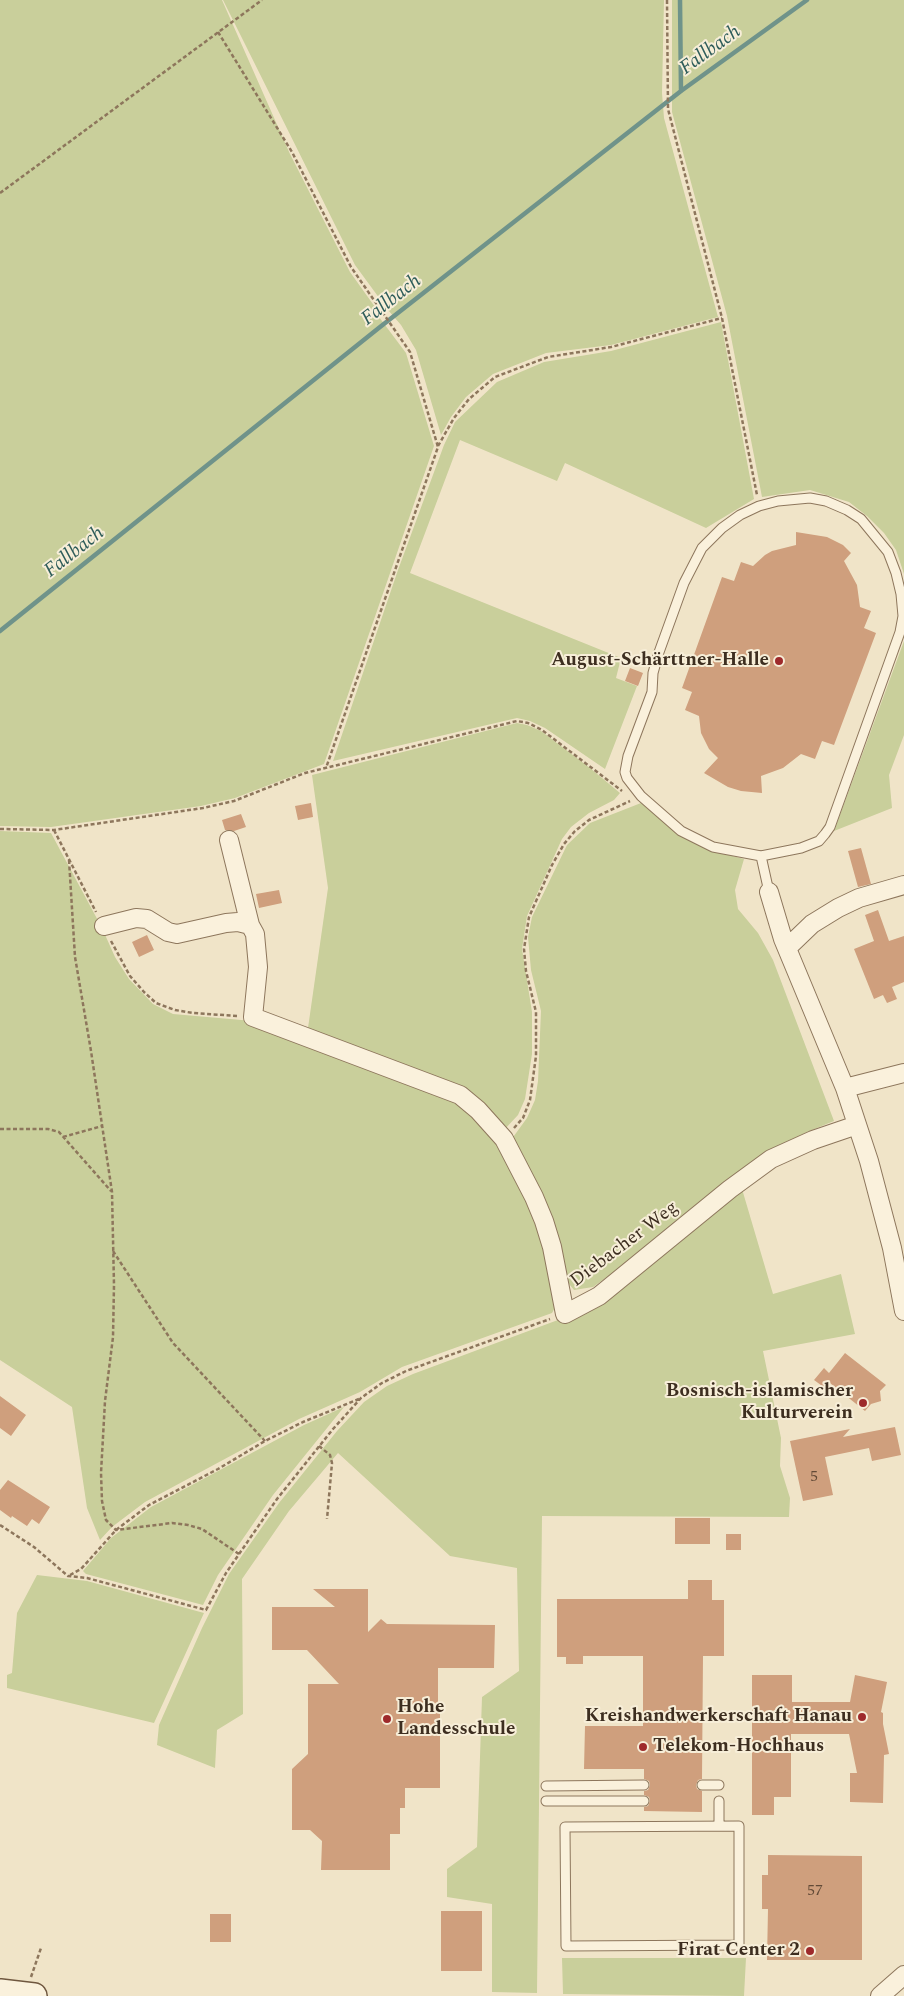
<!DOCTYPE html>
<html>
<head>
<meta charset="utf-8">
<style>
	body { margin:0 }
	canvas { display:block; background:#f0e4c8 }
</style>
</head>
<body>
<canvas width="904" height="1996"></canvas>
<script>
const g = document.querySelector('canvas').getContext('2d');
g.lineJoin = 'round';
function fill(path, color) {
  g.fillStyle = color;
  g.fill(path, 'evenodd');
}
function poly(rows) {
  const path = new Path2D();
  for (const r of rows) {
    path.moveTo(r[0], r[1]);
    for (let i = 2; i < r.length; i += 2) path.lineTo(r[i], r[i + 1]);
  }
  return path;
}
function strokePath(path, color, width, dash) {
  g.strokeStyle = color;
  g.lineWidth = width;
  g.lineCap = dash ? 'butt' : 'round';
  g.setLineDash(dash || []);
  g.stroke(path);
}
function drawText(font, color, halo, rows, align = 'center') {
  g.font = font + ' Spectral,serif';
  g.lineWidth = 4;
  g.setLineDash([]);
  g.textBaseline = 'middle';
  g.strokeStyle = halo;
  g.fillStyle = color;
  for (const [text, x, y, turn = 0] of rows) {
    g.save();
    g.translate(x, y);
    g.rotate((+turn || 0) * Math.PI / 180);
    g.textAlign = isNaN(turn) ? turn : align;
    if (halo) g.strokeText(text, 0, 0);
    g.fillText(text, 0, 0);
    g.restore();
  }
}
fill(poly([
	[0,0,222,0,290,154,350,272,380,314,379,317,406,353,434,446,324,764,235,798,201,806,51,827,0,826],
	[223,0,664,0,662,93,664,118,718,317,611,345,546,353,493,374,466,397,451,417,441,435,416,350,401,325,388,310,355,265],
	[672,0,904,0,904,574,896,550,884,533,867,516,849,502,810,490,762,497,727,316,672,112],
	[721,322,754,499,706,528,565,463,557,481,460,440,410,573,621,658,616,678,637,686,605,769,545,728,530,721,517,718,333,761,398,570,444,445,455,422,497,382,544,362,611,351],
	[904,641,904,735,889,775,892,808,834,831],
	[517,723,527,725,541,731,590,768,620,793,614,800,589,813,571,827,562,839,527,916,522,949,532,1012,532,1054,525,1099,518,1115,504,1130,448,1082,308,1028,328,888,312,775],
	[641,803,681,836,713,851,744,859,735,890,738,909,758,933,773,960,834,1121,807,1132,762,1155,724,1182,642,1252,593,1287,574,1290,565,1279,511,1140,527,1118,535,1100,538,1081,541,1011,531,970,528,937,532,917,567,845,590,823],
	[0,831,51,833,102,928,115,957,129,979,153,1004,173,1014,253,1021,441,1090,502,1142,540,1223,558,1302,552,1313,402,1367,360,1392,299,1419,145,1502,112,1527,100,1540,87,1508,72,1407,0,1360],
	[742,1189,773,1294,841,1274,855,1334,763,1351,781,1438,780,1466,790,1498,789,1517,542,1516,537,1993,492,1992,492,1904,447,1897,447,1869,477,1847,482,1697,519,1671,517,1568,450,1556,338,1453,289,1511,242,1579,243,1714,217,1730,215,1768,157,1745,159,1725,202,1628,229,1574,279,1503,337,1431,364,1402,387,1386,413,1374,566,1317],
	[344,1407,273,1495,218,1575,203,1605,86,1574,83,1571,111,1538,151,1507,304,1425],
	[37,1575,87,1581,204,1613,154,1723,7,1688,7,1675,12,1673,17,1613],
	[562,1958,746,1958,744,1996,563,1994]
]), '#c9cf9b');
strokePath(poly([
	[680,0,681,91],
	[0,631,380,327,681,91,807,0]
]), '#6f938a', 4.5);
fill(poly([
	[796,532,827,537,843,545,851,553,844,561,857,585,860,607,871,611,864,628,876,633,834,745,822,741,815,759,801,754,783,768,761,776,762,793,741,791,728,787,704,773,718,758,709,749,701,733,699,716,685,710,692,692,682,688,722,577,734,581,741,562,753,566,765,555,772,551,796,545],
	[630,668,643,673,638,686,625,681],
	[311,803,313,817,298,820,295,806],
	[241,814,246,827,234,831,225,830,222,820],
	[861,848,871,884,858,887,848,851],
	[279,890,282,903,259,908,256,894],
	[878,910,889,941,904,936,904,982,892,987,897,999,887,1003,883,995,874,999,854,949,874,941,865,915],
	[147,935,154,950,139,957,132,942],
	[845,1353,886,1385,880,1391,881,1401,871,1404,865,1411,830,1383,825,1388,814,1380,824,1368,829,1373],
	[0,1396,26,1415,11,1436,0,1428],
	[895,1427,901,1455,872,1461,869,1448,825,1457,833,1495,803,1501,790,1441,850,1429,843,1437],
	[8,1480,50,1507,39,1524,32,1519,27,1526,12,1516,11,1518,0,1510,0,1490],
	[675,1518,710,1518,710,1544,675,1544],
	[726,1534,741,1534,741,1550,726,1550],
	[688,1580,712,1580,712,1600,724,1600,724,1656,703,1656,702,1779,698,1780,696,1785,697,1789,702,1791,702,1812,644,1811,644,1807,648,1806,650,1801,649,1797,644,1795,644,1791,648,1790,650,1785,649,1781,644,1779,644,1769,584,1769,585,1726,643,1726,643,1656,583,1656,583,1664,566,1664,566,1657,557,1657,557,1599,688,1599],
	[313,1589,368,1589,368,1632,381,1619,387,1624,495,1625,494,1668,438,1668,438,1705,440,1705,440,1788,405,1788,405,1808,400,1808,400,1834,390,1834,390,1870,321,1870,322,1841,310,1830,292,1830,292,1769,308,1754,308,1684,339,1684,307,1650,272,1650,272,1607,335,1607],
	[752,1675,792,1675,792,1702,850,1702,855,1675,887,1682,881,1712,883,1713,883,1724,889,1754,884,1755,883,1803,850,1802,850,1773,857,1773,849,1734,791,1734,791,1797,774,1797,774,1815,752,1815],
	[768,1855,862,1856,862,1960,767,1960,768,1909,762,1909,762,1875,768,1875],
	[441,1911,482,1911,482,1971,441,1971],
	[210,1914,231,1914,231,1942,210,1942]
]), '#cf9f7d');
const lane = poly([
	[810,498,826,501,847,510,861,519,888,552,896,573,901,594,903,616,900,632,830,827,825,834,819,841,801,848,761,856,713,847,681,831,641,796,627,778,625,772,628,756,652,692,653,673,658,655,684,583,702,548,722,528,740,515,759,506,778,501,810,498],
	[761,856,769,892],
	[702,1785,719,1785],
	[546,1786,644,1785],
	[546,1801,644,1801],
	[719,1801,719,1826],
	[739,1826,739,1945,566,1946,565,1827,739,1826]
]);
const street = poly([
	[229,840,250,925],
	[769,892,783,939,845,1088,869,1161,892,1248,904,1311],
	[104,926,136,918,147,919,168,932,177,934,226,923,238,922,250,925,255,934,258,967,253,1017,460,1095,478,1110,504,1139,534,1197,544,1221,552,1247,565,1314,599,1296,730,1189,771,1159,813,1140,857,1125],
	[787,948,812,924,838,908,859,898,904,885],
	[845,1088,904,1073],
	[880,1996,904,1975]
]);
const secondary = poly([
	[0,1992,34,1996]
]);
strokePath(lane, '#8d765c', 11);
strokePath(street, '#8d765c', 20);
strokePath(secondary, '#6f573f', 28);
strokePath(poly([
	[667,0,668,109,722,318,757,495],
	[218,32,292,152,351,267,410,352,438,447,326,768],
	[0,193,262,0],
	[438,446,454,418,469,399,495,377,548,357,611,347,722,318],
	[0,829,54,830,203,808,234,801,305,773,517,721,528,723,542,730,622,791],
	[54,830,96,912],
	[69,860,75,957,91,1051,112,1192,114,1285,113,1337,105,1401,101,1473,102,1501,106,1520,116,1530,172,1523,188,1525,202,1529,239,1554],
	[111,941,130,976,144,992,156,1003,175,1010,193,1013,237,1016],
	[514,1128,523,1118,530,1100,536,1056,536,1012,526,971,524,949,529,917,552,865,564,844,575,831,589,820,630,801],
	[0,1129,48,1129,59,1132,111,1191],
	[63,1137,102,1126],
	[113,1251,173,1343,265,1441],
	[319,1446,330,1455,332,1463,327,1519],
	[0,1525,34,1547,68,1576,87,1578,206,1610,226,1573,277,1499,333,1429,361,1398,382,1383,406,1371,550,1319],
	[70,1575,81,1569,116,1530,149,1505,218,1469,265,1441,303,1422,359,1399],
	[31,1977,41,1948]
]), '#8d765c', 2.5, [4, 2.5]);
strokePath(lane, '#faf1dc', 9);
strokePath(street, '#faf1dc', 18);
strokePath(secondary, '#faf1dc', 25);
for (const [x, y, r, color] of [
	[779,661,5,"#9e2a2b"],
	[863,1403,5,"#9e2a2b"],
	[862,1717,5,"#9e2a2b"],
	[387,1719,5,"#9e2a2b"],
	[643,1747,5,"#9e2a2b"],
	[810,1951,5,"#9e2a2b"]
]) {
  const dot = new Path2D();
  dot.arc(x, y, r, 0, 2 * Math.PI);
  g.fillStyle = color;
  g.fill(dot);
  strokePath(dot, '#f7eed8', 2);
}
drawText('16px', '#624a37', null, [
	["5",814,1478],
	["57",815,1892]
]);
drawText('bold 19px', '#3d2e20', '#f7eed8', [
	["August-Schärttner-Halle",769,661],
	["Bosnisch-islamischer",853,1392],
	["Kulturverein",853,1414],
	["Hohe",397,1708,"left"],
	["Landesschule",397,1730,"left"],
	["Kreishandwerkerschaft Hanau",852,1717],
	["Telekom-Hochhaus",653,1747,"left"],
	["Firat Center 2",800,1951]
], 'right');
drawText('19px', '#3d2e20', '#f7eed8', [
	["Diebacher Weg",625,1245,-37]
]);
drawText('italic 20px', '#2f5d5a', '#f7eed8', [
	["Fallbach",711,51,-36],
	["Fallbach",392,301,-38],
	["Fallbach",75,553,-38]
]);
</script>
</body>
</html>
